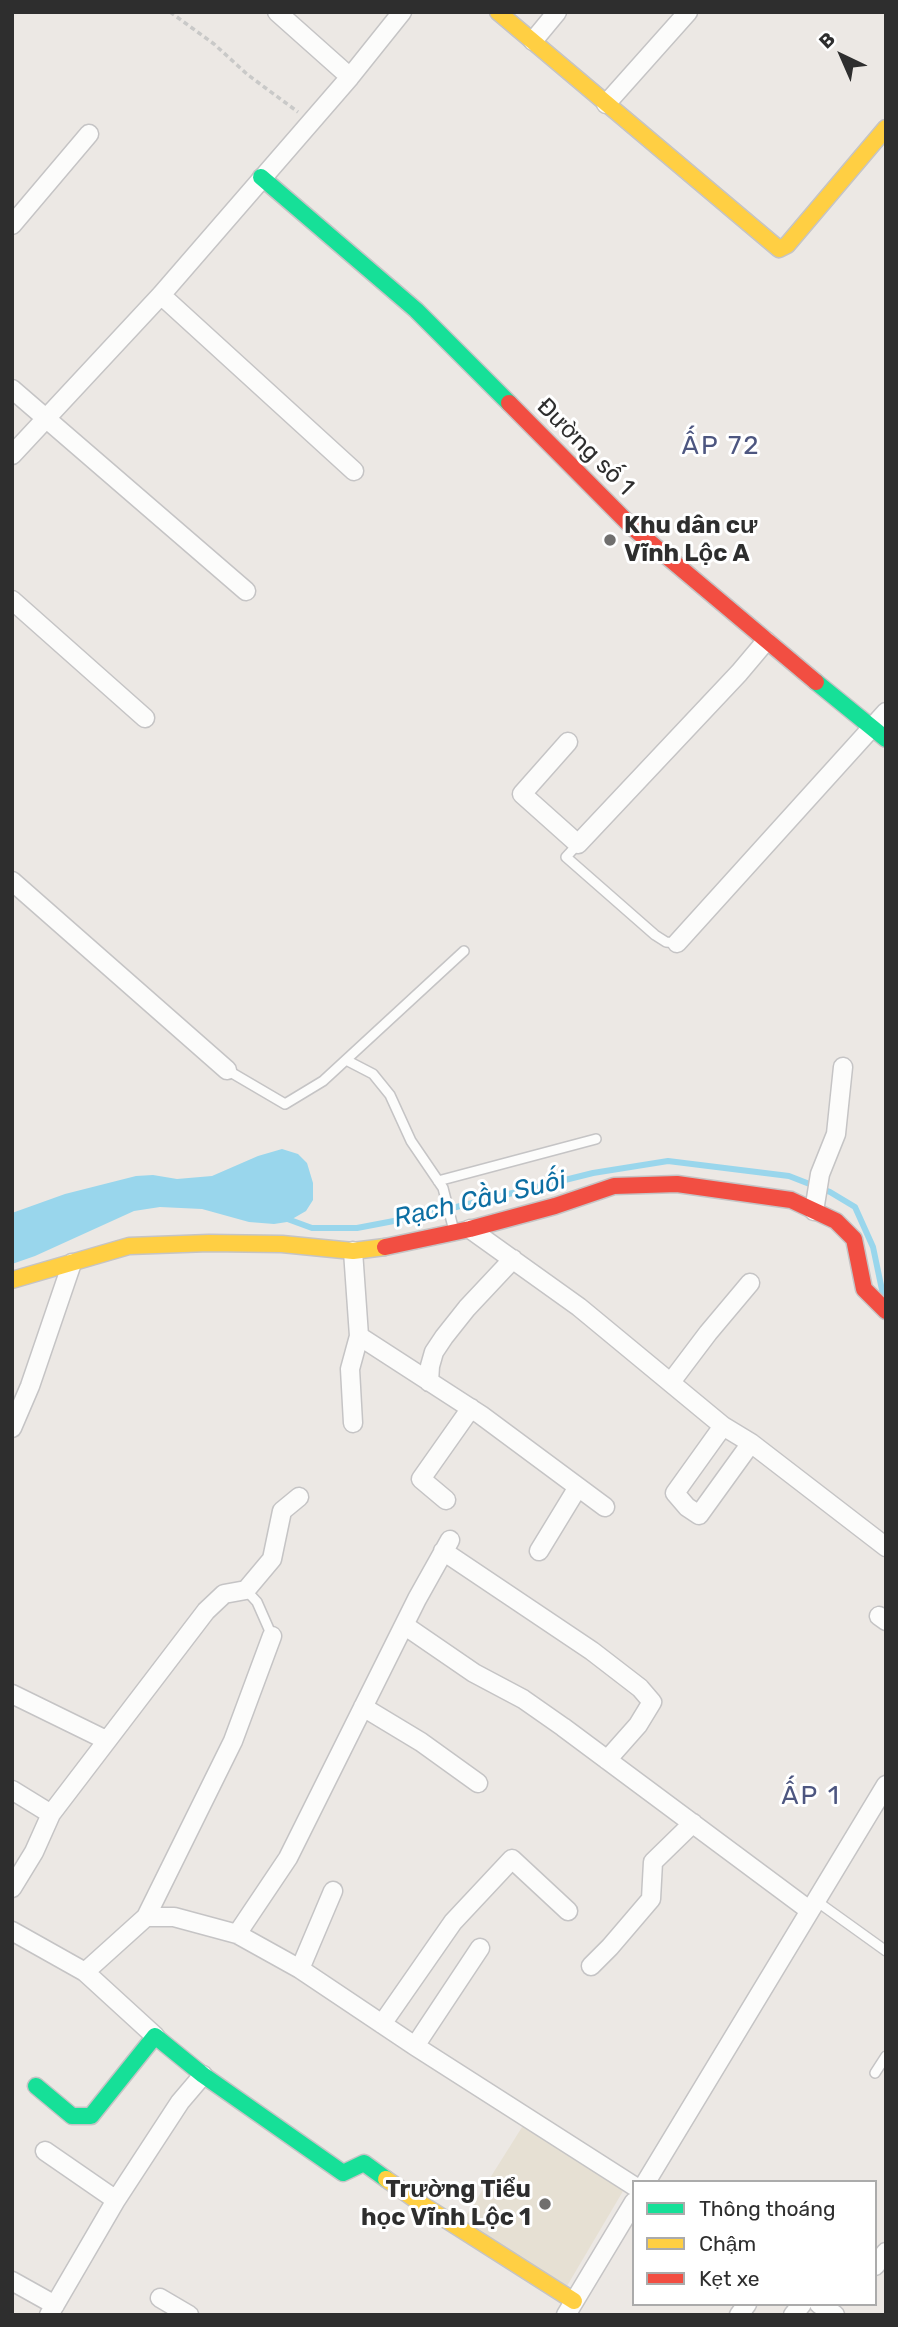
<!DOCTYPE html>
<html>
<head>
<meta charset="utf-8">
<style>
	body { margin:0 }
	#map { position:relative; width:898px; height:2327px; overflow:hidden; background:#ece8e4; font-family:Rubik,sans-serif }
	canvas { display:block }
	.frame { position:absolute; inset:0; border:14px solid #2e2e2e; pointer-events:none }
	.legend { position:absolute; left:632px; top:2180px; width:245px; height:126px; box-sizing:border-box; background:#fff; border:2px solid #ababab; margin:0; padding:9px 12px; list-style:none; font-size:21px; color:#2e2e2e }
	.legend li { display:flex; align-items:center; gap:14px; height:35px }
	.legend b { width:35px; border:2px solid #ababab }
	.north { position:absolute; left:807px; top:21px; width:70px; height:70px; -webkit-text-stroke:5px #fff; paint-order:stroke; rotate:316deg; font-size:19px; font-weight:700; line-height:28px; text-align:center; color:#2e2e2e }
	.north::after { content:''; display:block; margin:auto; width:24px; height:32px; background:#2e2e2e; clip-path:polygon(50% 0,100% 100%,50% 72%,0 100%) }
</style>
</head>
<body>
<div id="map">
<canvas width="898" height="2327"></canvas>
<div class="frame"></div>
<ul class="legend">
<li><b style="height:9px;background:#16e098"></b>Thông thoáng</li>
<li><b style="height:9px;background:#ffcf43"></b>Chậm</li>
<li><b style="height:9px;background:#f24e42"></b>Kẹt xe</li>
</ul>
<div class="north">B</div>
</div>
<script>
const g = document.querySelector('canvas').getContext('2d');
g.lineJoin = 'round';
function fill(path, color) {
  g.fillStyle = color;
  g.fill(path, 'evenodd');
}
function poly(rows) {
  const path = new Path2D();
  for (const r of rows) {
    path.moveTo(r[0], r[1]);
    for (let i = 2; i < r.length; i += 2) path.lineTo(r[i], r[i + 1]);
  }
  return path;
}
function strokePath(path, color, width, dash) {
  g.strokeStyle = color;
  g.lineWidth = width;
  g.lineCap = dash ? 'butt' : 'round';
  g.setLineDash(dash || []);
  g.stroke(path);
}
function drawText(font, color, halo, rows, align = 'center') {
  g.font = font + ' Rubik,sans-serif';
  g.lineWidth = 6;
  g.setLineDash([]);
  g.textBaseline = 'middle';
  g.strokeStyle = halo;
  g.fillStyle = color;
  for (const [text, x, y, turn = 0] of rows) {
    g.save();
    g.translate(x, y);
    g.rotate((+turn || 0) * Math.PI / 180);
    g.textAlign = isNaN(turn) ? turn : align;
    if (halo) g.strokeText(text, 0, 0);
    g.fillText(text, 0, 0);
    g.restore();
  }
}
fill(poly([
	[524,2124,626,2186,567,2286,463,2221]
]), '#e6e0d3');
fill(poly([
	[282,1149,298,1154,307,1163,313,1183,313,1200,306,1211,287,1222,274,1224,249,1222,202,1209,160,1207,134,1211,35,1256,12,1264,12,1213,65,1194,136,1176,153,1175,177,1179,212,1176,258,1156]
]), '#99d6ec');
strokePath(poly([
	[282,1217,312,1228,357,1228,420,1216,593,1173,668,1161,789,1176,830,1192,855,1207,873,1247,882,1290,884,1293]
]), '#99d6ec', 6);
const lane = poly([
	[578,844,566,857,655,935,666,942,677,943],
	[346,1060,373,1074,390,1095,411,1141,443,1188,454,1231],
	[227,1070,285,1104,323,1081,464,951],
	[438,1181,596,1139],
	[246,1590,257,1602,272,1636],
	[815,1900,886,1951],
	[875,2073,886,2056]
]);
const street = poly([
	[277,12,350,77],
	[533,41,557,12],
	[606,104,688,12],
	[12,225,89,134],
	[161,295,354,471],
	[12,389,246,591],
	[12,455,161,295,350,77,402,12],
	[12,600,145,718],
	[568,742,522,794,578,844,739,673,766,641],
	[12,881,227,1070],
	[677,943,886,712],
	[814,1211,820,1174,836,1134,843,1067],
	[470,1229,579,1307,723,1426,751,1443,886,1547],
	[353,1251,359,1336,481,1415,605,1507],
	[429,1382,430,1366,434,1352,444,1337,467,1308,513,1259],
	[671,1382,708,1333,750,1283],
	[353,1423,350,1369,359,1336],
	[723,1426,675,1493,687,1507,699,1515,751,1443],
	[12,1428,30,1386,72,1263],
	[446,1500,421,1479,471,1408],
	[443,1551,592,1651,640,1688,652,1702,638,1725,607,1760],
	[539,1551,578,1487],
	[879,1616,886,1621],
	[404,1625,474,1673,523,1699,563,1727,809,1910],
	[12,1694,106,1740],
	[363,1707,421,1742,478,1783],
	[12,1790,51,1814],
	[12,1888,34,1852,51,1814,206,1611,224,1594,246,1590,272,1559,282,1511,299,1497],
	[146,1917,233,1741,272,1636],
	[12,1931,85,1972,155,2036],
	[237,1934,288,1858,417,1599,450,1540],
	[591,1966,610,1947,651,1899,653,1862,693,1823],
	[300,1969,333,1891],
	[85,1972,146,1917,174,1917,237,1934,300,1969,415,2046,634,2186],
	[382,2024,453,1922,512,1859,568,1911],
	[415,2046,480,1948],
	[45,2151,116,2200],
	[646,2182,886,1785],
	[875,2266,886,2252],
	[12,2281,55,2305],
	[160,2298,189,2315],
	[819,2304,835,2315],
	[49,2315,116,2200,180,2102,203,2075],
	[566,2315,634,2202],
	[739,2315,747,2304],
	[793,2315,802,2304]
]);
const fast = poly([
	[261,177,416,310,509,403],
	[816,682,886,739],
	[36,2086,72,2116,91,2116,155,2036,203,2075,343,2173,364,2163,386,2179]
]);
const slow = poly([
	[498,12,779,249,787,245,886,128],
	[12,1280,129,1246,209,1243,282,1244,353,1251,385,1247],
	[386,2179,423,2205,574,2301]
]);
const jam = poly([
	[509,403,633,528,816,682],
	[385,1247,470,1229,555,1206,614,1186,677,1184,791,1200,836,1221,854,1239,864,1289,886,1311]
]);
strokePath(lane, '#c5c4c5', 12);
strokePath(street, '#c5c4c5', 21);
strokePath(fast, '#c5c4c5', 19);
strokePath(slow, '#c5c4c5', 19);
strokePath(jam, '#c5c4c5', 19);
strokePath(poly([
	[170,12,214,44,248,75,298,112]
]), '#c9c9c8', 3.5, [5, 3.5]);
strokePath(lane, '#fcfcfb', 9);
strokePath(street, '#fcfcfb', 18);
strokePath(fast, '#16e098', 16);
strokePath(slow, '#ffcf43', 16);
strokePath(jam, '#f24e42', 16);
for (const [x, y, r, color] of [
	[610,540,7,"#706f6e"],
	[545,2204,7,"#706f6e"]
]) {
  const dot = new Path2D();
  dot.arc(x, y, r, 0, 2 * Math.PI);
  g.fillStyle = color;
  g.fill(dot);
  strokePath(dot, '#fff', 2.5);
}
drawText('24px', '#2e2e2e', '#fff', [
	["Đường số 1",585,447,45]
]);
drawText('bold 24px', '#2e2e2e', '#fff', [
	["Khu dân cư",624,526],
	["Vĩnh Lộc A",624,554],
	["Trường Tiểu",531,2190,"right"],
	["học Vĩnh Lộc 1",531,2218,"right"]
], 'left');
g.letterSpacing = '2px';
drawText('26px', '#4d5680', '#fff', [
	["ẤP 72",721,446],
	["ẤP 1",811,1796]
]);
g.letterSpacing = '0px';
drawText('italic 26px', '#0d6fa3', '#fff', [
	["Rạch Cầu Suối",480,1200,-13]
]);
</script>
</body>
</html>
